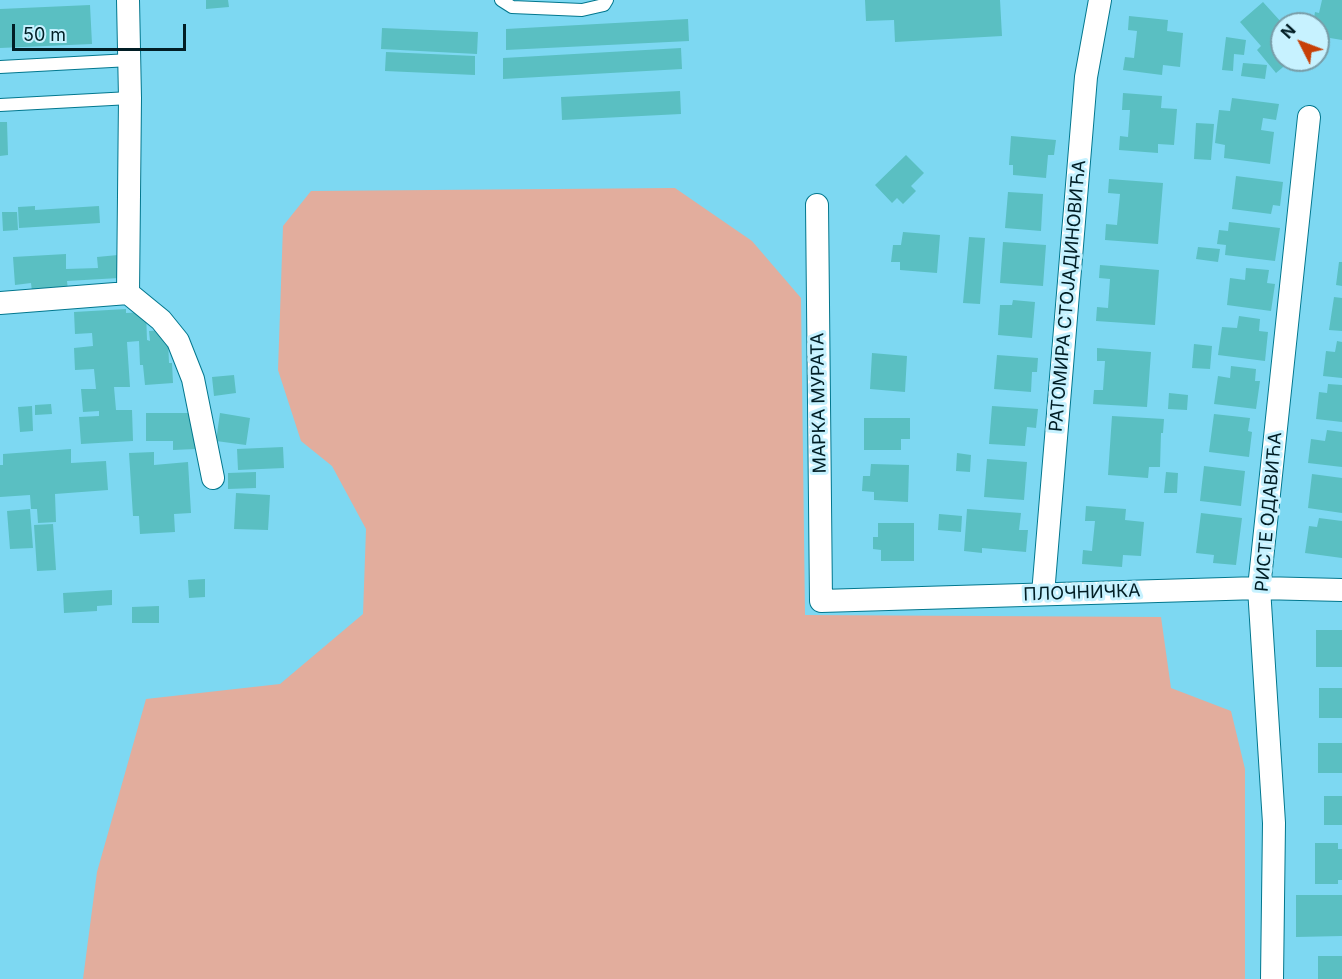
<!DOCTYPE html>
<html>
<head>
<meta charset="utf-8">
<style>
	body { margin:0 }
	#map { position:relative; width:1342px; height:979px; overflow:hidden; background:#7dd8f2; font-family:Inter,sans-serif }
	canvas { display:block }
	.north { position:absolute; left:1270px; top:12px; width:60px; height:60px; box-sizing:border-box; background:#c7f2ff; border:2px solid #789da8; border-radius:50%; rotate:312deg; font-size:16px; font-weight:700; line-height:24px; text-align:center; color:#011e25 }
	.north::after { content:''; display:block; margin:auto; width:21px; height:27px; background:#c74007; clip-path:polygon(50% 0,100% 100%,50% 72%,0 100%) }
	.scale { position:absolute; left:12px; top:24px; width:174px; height:27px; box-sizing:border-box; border:3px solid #011e25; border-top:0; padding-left:8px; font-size:18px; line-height:21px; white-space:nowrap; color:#011e25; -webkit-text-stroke:4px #c7f2ff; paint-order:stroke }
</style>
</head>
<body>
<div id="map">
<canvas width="1342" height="979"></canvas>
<div class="north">N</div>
<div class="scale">50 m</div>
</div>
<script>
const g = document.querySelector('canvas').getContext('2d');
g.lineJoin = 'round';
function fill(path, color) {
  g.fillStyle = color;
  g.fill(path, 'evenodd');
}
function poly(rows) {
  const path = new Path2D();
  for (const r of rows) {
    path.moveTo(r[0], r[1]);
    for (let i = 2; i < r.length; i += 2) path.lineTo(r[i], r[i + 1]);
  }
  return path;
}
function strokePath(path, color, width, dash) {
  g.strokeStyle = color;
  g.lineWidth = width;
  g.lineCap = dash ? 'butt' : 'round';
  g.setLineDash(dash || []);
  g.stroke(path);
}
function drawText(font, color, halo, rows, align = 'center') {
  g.font = font + ' Inter,sans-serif';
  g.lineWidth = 6;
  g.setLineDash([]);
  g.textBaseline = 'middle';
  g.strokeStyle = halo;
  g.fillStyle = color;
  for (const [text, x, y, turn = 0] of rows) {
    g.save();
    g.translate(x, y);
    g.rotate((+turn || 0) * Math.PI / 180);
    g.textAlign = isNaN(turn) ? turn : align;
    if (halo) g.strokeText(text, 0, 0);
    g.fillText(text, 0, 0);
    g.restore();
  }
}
fill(poly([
	[675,188,752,241,801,298,805,615,1161,617,1171,688,1231,711,1245,769,1245,979,83,979,97,872,146,699,280,684,363,614,366,529,332,466,301,441,278,370,283,226,311,191]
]), '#e2ad9d');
fill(poly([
	[206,0,228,0,229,7,206,9],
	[865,0,1000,0,1002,36,895,42,894,20,866,21],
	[1322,0,1342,0,1342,40,1330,38,1327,54,1318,52,1318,24,1313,24,1315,12,1319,13],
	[1263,2,1282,23,1282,45,1277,49,1282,54,1282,60,1289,62,1276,73,1257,50,1261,46,1240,22],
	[90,5,92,44,0,48,0,9],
	[1129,16,1168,20,1167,31,1183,33,1180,67,1163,65,1162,75,1123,70,1125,57,1134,58,1137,31,1128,30],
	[688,19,689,41,506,50,506,29],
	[382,28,478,32,477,54,381,49],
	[1226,37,1246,40,1244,55,1234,54,1233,71,1222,70],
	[681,48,682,69,503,79,503,58],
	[386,52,475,56,475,75,385,71],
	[1243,63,1267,65,1265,79,1241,76],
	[680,91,681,114,562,120,561,97],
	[1123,93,1162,96,1161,108,1177,109,1174,145,1158,144,1158,153,1119,150,1120,136,1128,137,1130,110,1122,110],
	[1232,98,1279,104,1276,120,1263,118,1261,130,1274,132,1270,164,1224,158,1225,145,1215,143,1219,110,1230,111],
	[0,122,7,122,8,155,0,156],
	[1196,123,1214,124,1211,160,1194,159],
	[1011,136,1056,140,1054,155,1048,155,1046,178,1013,175,1013,165,1009,165],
	[906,155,924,173,911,186,916,191,903,204,897,198,892,203,875,185],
	[1236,176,1283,182,1280,206,1273,205,1271,214,1232,209],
	[1109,179,1163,183,1158,244,1105,240,1106,224,1117,225,1120,194,1108,193],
	[1008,192,1043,194,1041,231,1005,228],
	[35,206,35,210,99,206,100,223,19,228,18,207],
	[2,212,17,212,18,230,3,231],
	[1229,222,1280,228,1275,261,1225,255,1226,245,1217,244,1219,230,1228,231],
	[903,232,940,235,937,273,900,270,900,262,891,262,893,245,901,245],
	[969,237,985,238,980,304,963,303],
	[1003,242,1046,245,1043,286,1000,283],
	[1198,247,1220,249,1218,262,1196,259],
	[66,254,66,269,98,268,97,257,118,255,119,278,67,281,68,290,32,292,31,283,15,285,13,257],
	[1339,262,1342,262,1342,286,1336,285],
	[1100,265,1159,270,1155,325,1096,321,1097,307,1108,308,1110,279,1099,278],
	[1246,268,1269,270,1267,283,1275,284,1271,311,1227,305,1230,278,1245,280],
	[1334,297,1342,298,1342,331,1329,330],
	[1013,300,1035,302,1032,338,998,335,1000,305,1012,305],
	[126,309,126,313,146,312,147,340,150,341,149,331,164,330,168,339,169,363,172,363,173,383,145,385,143,365,140,365,139,341,127,342,130,387,114,387,116,410,132,410,133,441,81,444,79,417,99,416,99,411,83,412,81,389,96,389,94,369,75,370,74,348,93,346,92,333,75,334,74,312],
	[1239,316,1260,319,1259,331,1268,332,1265,361,1218,355,1222,327,1237,328],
	[1337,341,1342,342,1342,378,1323,376,1326,351,1335,352],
	[1194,344,1212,346,1210,369,1192,368],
	[1097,348,1151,352,1147,407,1093,404,1094,390,1103,390,1105,361,1097,361],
	[872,353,907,356,905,392,870,389],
	[997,355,1038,358,1037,372,1032,372,1031,392,994,389],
	[1231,366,1256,369,1255,381,1260,381,1256,409,1214,404,1218,376,1230,378],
	[234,375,236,393,214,396,212,377],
	[1328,384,1342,385,1342,422,1316,419,1319,392,1327,393],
	[1169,393,1188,395,1187,410,1168,409],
	[51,404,52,414,35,415,35,405],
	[32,406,33,431,20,432,18,407],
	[992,406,1038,409,1036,428,1027,427,1025,446,989,444],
	[146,413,196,413,196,449,173,450,173,441,146,441],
	[220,413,250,418,246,445,216,441],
	[1214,414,1250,418,1248,431,1252,432,1249,457,1209,452],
	[1112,416,1164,419,1163,433,1161,433,1160,467,1149,467,1148,478,1108,475],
	[864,418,910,418,910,439,901,439,901,450,864,450],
	[1327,430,1342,432,1342,467,1308,463,1311,439,1325,441],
	[283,447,284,468,238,470,237,449],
	[71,449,71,463,106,461,108,490,55,494,56,522,38,523,37,509,31,509,30,495,0,497,0,465,3,465,3,454],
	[154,452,154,465,188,462,191,513,174,514,175,532,140,534,139,516,133,516,129,453],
	[957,453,971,455,970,472,956,471],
	[987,459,1027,462,1024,500,984,497],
	[871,464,909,465,908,502,874,500,874,492,862,491,863,476,870,476],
	[1204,466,1245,471,1241,506,1200,501],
	[256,472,256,488,228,489,228,473],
	[1166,472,1178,473,1177,493,1164,493],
	[1312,474,1342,478,1342,513,1308,508],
	[236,493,270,495,268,530,234,529],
	[1086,506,1126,509,1125,520,1144,522,1141,556,1123,555,1122,567,1082,564,1083,550,1092,551,1095,521,1085,521],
	[30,509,33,548,10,549,7,511],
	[967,509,1021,513,1019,530,1028,530,1026,552,982,548,982,553,964,551],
	[1201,513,1242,518,1236,565,1213,563,1214,555,1196,553],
	[939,514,962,516,961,532,938,530],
	[1319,518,1342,521,1342,558,1305,553,1309,526,1317,527],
	[878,523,914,523,914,561,881,561,881,550,873,549,873,537,878,537],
	[53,524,56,570,37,571,34,525],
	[205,579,205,597,189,598,188,580],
	[112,590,112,605,97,606,97,611,64,613,63,593],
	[159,606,159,623,132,623,132,607],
	[1316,630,1342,630,1342,667,1316,667],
	[1319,688,1342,688,1342,718,1319,718],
	[1318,743,1342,743,1342,773,1318,773],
	[1324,796,1342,796,1342,825,1324,825],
	[1315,843,1338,843,1338,849,1342,849,1342,880,1338,880,1338,884,1315,884],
	[1296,895,1342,895,1342,936,1296,937],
	[1318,956,1342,956,1342,979,1318,979]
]), '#5abfc2');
const lane = poly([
	[501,0,512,7,582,10,604,5,607,0],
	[0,67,130,60],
	[0,105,130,98]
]);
const street = poly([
	[817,205,821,601,1259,588,1342,590],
	[128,293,161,320,178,341,193,379,213,478],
	[0,303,128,293,130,98,128,0],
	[1043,594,1086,77,1100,0],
	[1272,979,1274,823,1259,588,1309,117]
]);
strokePath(lane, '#02778e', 14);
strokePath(street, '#02778e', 24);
strokePath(lane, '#fff', 12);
strokePath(street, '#fff', 22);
drawText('18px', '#011e25', '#c7f2ff', [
	["РАТОМИРА СТОЈАДИНОВИЋА",1068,296,-85],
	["МАРКА МУРАТА",819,403,-91],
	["РИСТЕ ОДАВИЋА",1269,512,-85],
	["ПЛОЧНИЧКА",1082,593,-2]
]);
</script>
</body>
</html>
